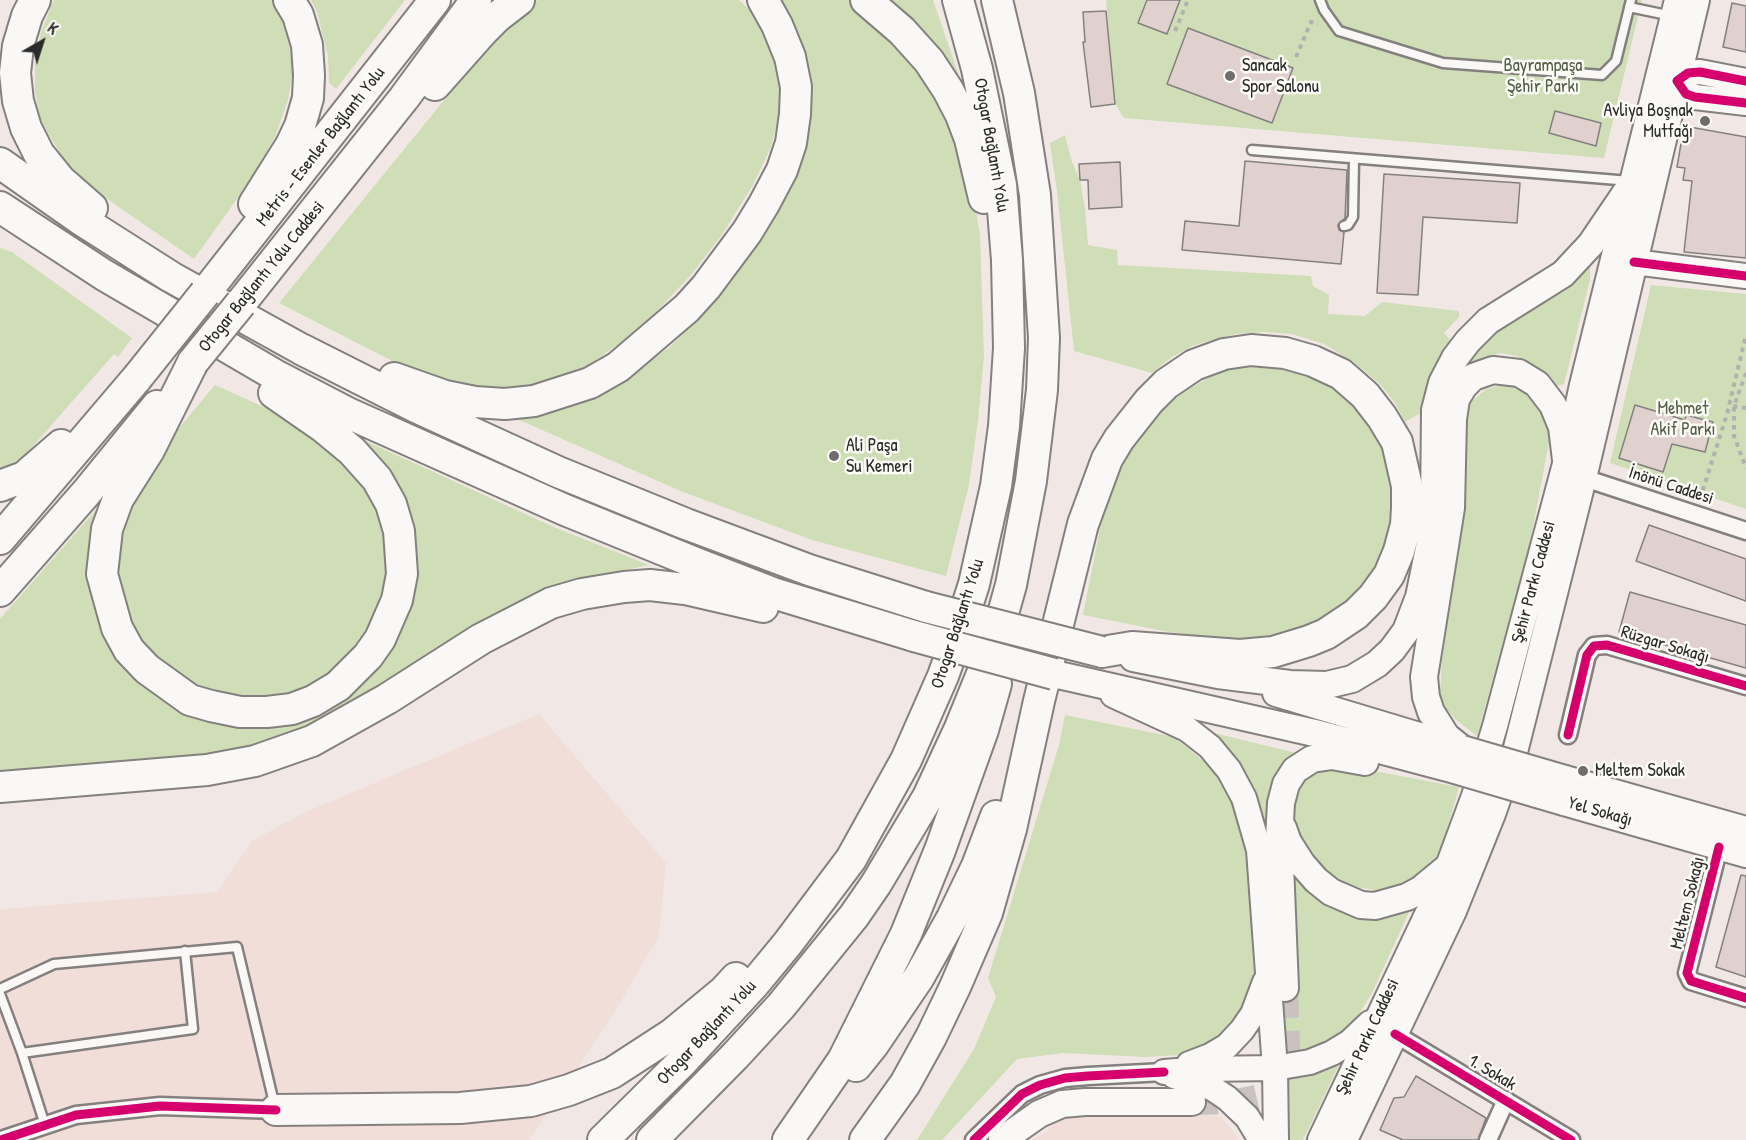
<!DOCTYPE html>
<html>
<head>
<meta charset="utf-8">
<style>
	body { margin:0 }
	#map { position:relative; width:1746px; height:1140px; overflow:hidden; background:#f1e8e5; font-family:"Patrick Hand",sans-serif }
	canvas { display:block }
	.north { position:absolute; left:12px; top:12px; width:60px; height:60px; -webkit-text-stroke:4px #fdfcf7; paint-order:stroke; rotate:39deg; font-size:16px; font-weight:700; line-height:24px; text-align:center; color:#2b2b2b }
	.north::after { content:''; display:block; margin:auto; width:21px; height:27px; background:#2b2b2b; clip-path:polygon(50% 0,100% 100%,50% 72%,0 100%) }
</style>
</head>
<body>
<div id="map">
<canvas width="1746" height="1140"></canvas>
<div class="north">K</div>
</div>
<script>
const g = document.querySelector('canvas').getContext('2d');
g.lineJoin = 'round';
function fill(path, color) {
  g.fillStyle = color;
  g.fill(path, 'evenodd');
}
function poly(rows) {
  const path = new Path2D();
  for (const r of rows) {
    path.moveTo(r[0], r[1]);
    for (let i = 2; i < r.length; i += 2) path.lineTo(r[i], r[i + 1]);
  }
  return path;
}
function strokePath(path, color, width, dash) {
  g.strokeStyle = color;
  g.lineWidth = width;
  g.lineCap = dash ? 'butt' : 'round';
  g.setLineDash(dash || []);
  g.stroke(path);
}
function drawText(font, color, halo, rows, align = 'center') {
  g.font = font + ' "Patrick Hand",sans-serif';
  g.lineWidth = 5;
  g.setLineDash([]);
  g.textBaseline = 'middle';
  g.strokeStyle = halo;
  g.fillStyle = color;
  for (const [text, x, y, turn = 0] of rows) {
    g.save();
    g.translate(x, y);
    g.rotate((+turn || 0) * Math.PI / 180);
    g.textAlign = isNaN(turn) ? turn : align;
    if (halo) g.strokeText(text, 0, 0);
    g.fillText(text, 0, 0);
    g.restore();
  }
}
fill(poly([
	[539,714,666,863,659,936,616,1010,529,1140,0,1140,0,909,217,892,252,841,303,813],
	[1168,1112,1221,1117,1240,1140,1033,1140,1065,1117]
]), '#f2ded8');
fill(poly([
	[54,0,273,0,280,12,294,63,288,100,275,137,247,185,194,259,97,192,66,162,52,140,40,118,35,92,35,63,41,32],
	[311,0,405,0,336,89,329,83,328,56,317,12],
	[538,0,739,0,758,18,782,80,780,111,771,147,753,185,721,236,691,275,658,310,620,343,584,368,550,383,511,390,478,389,443,382,406,368,279,303,480,56,531,4],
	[780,0,848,0,877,21,946,104,970,179,980,234,984,356,978,421,969,485,946,576,812,540,683,492,517,419,560,408,632,372,669,348,709,308,755,249,775,214,808,76,803,49,793,24],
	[886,0,933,0,959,76,932,44],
	[1106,0,1642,0,1604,158,1124,118,1115,104],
	[1065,135,1072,162,1080,180,1085,208,1088,245,1117,250,1118,265,1311,276,1313,286,1329,295,1328,314,1365,316,1382,302,1459,311,1459,317,1444,333,1450,340,1440,355,1432,378,1424,411,1405,422,1395,403,1381,385,1354,362,1324,344,1292,334,1265,332,1236,334,1212,340,1192,346,1172,357,1152,373,1074,351,1057,191,1050,143],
	[0,248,12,252,132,338,118,357,114,354,26,454,8,466,0,468],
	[1590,264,1590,280,1564,384,1554,387,1538,369,1517,356,1501,353,1483,358,1469,365,1472,355,1494,331,1565,291],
	[1651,285,1746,294,1746,509,1610,463],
	[1268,362,1322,378,1350,398,1375,430,1389,459,1393,519,1387,546,1374,573,1359,592,1341,608,1318,623,1292,634,1254,640,1228,640,1169,632,1083,615,1103,513,1116,477,1129,450,1148,424,1173,400,1190,388,1219,372,1241,364],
	[1506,384,1526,394,1547,421,1550,437,1529,548,1477,736,1455,719,1444,706,1440,695,1442,660,1463,522,1462,429,1468,405,1486,389],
	[215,385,266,408,321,444,351,472,377,503,394,564,372,633,326,677,292,693,253,699,208,690,181,676,157,658,140,639,128,619,120,581,117,548,123,516,164,446],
	[357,437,556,528,649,565,579,580,302,731,262,744,204,757,21,769,0,774,0,619,102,503,122,659,149,689,178,706,315,710,416,571,417,544,404,493,385,466],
	[1065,715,1174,737,1211,767,1226,787,1244,835,1250,874,1256,970,1248,1004,1229,1031,1211,1046,1180,1055,1145,1057,1063,1053,1017,1059,942,1140,917,1140,974,1049,996,997,988,978,1059,745],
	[1210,732,1300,754,1281,773,1268,796,1265,822,1246,783],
	[1337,764,1459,787,1445,837,1437,856,1421,877,1403,887,1381,891,1356,887,1333,878,1316,862,1306,847,1294,822,1290,806,1295,787,1305,775],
	[1292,871,1384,916,1410,910,1372,993,1358,1016,1344,1032,1316,1048,1282,1057,1278,992],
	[1333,1065,1338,1067,1303,1140,1283,1140,1285,1080]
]), '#cfdeb6');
const building = poly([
	[1147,0,1180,0,1167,34,1138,23,1147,0],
	[1732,3,1746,6,1746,52,1723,47,1732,3],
	[1106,11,1115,104,1091,107,1083,42,1085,42,1083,12,1106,11],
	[1188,28,1293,68,1272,123,1167,84,1188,28],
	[1555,111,1601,123,1596,146,1549,133,1555,111],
	[1684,126,1746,137,1746,258,1684,252,1692,181,1683,180,1685,168,1677,167,1684,126],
	[1245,161,1347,170,1345,218,1338,225,1339,230,1344,232,1341,264,1182,250,1185,221,1239,226,1245,161],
	[1120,162,1122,207,1089,209,1088,180,1080,180,1079,164,1120,162],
	[1384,174,1520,183,1517,223,1423,217,1418,295,1377,293,1384,174],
	[1635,405,1685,420,1686,415,1713,422,1705,452,1672,444,1663,472,1619,458,1635,405],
	[1649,525,1746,559,1746,601,1636,561,1649,525],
	[1630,592,1746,625,1746,668,1619,632,1630,592],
	[1741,875,1746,876,1746,977,1716,967,1741,875],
	[1416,1076,1486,1118,1478,1140,1403,1140,1380,1130,1394,1098,1404,1097,1416,1076]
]);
fill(building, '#e1d1ce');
strokePath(building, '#84807f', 1.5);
strokePath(poly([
	[1192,1102,1242,1101,1259,1097,1272,1086,1285,1063,1287,1046,1285,988]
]), '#c9c2c0', 26, [26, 13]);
const lane = poly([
	[1320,0,1324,10,1339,31,1443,63,1602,75,1616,61,1631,0],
	[1629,7,1672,16],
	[1252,150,1630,181],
	[1344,226,1348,225,1353,217,1354,159],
	[0,989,54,964,237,947,275,1107],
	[0,994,22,1053,45,1125],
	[22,1053,193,1029,185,951]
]);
const street = poly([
	[1584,478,1746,531],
	[1568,735,1587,655,1594,646,1607,645,1746,686],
	[1719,847,1687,973,1691,981,1746,998],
	[1395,1034,1571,1140],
	[1,1140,76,1115,160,1106,276,1110],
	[974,1140,1022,1094,1040,1085,1065,1078,1088,1076,1164,1072],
	[1488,1140,1506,1100]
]);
const secondary = poly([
	[1677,81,1686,94,1695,97,1746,103],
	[1677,81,1688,73,1700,72,1746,81],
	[1634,262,1746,276],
	[1113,695,1187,729,1210,747,1229,770,1244,798,1259,850,1275,1068,1276,1140],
	[1189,1064,1210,1056,1227,1046,1242,1030,1253,1014,1265,982],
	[1164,1072,1203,1069,1275,1068,1310,1062,1332,1053,1350,1042,1370,1023],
	[1174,1076,1212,1088,1227,1098,1247,1117,1261,1140],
	[1320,1140,1441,885,1474,796,1495,726,1566,460,1582,385,1677,0],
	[1345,1140,1454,911,1493,814,1516,748,1584,478,1697,0]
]);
const primary = poly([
	[1133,658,1218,675,1290,684,1327,685,1352,679,1377,664,1392,650,1406,631,1419,597,1429,548,1434,512,1435,410,1442,383,1455,358,1468,341,1488,321,1563,274,1591,244,1633,182],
	[1054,674,1319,734,1455,770],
	[1276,693,1459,748],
	[1462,749,1446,736,1431,712,1426,697,1424,677,1451,508,1453,419,1456,399,1464,386,1473,377,1493,370,1519,373,1537,384,1553,405,1562,427,1566,460],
	[1565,779,1746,830],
	[1564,802,1746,854],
	[1283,828,1288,842,1302,864,1316,880,1331,892,1361,905,1375,906,1407,897,1420,890,1448,867],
	[1285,988,1279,839,1281,803,1286,784,1295,770,1312,759,1332,756,1365,762],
	[1002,1140,1039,1114,1062,1104,1085,1102,1192,1102]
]);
const highway = poly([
	[35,0,27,16,18,46,15,73,18,101,26,128,39,154,60,180,92,208],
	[866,0,902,31,929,61,948,90,961,115,970,139,984,198],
	[435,85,482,32,497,17,519,0],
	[0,163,80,219,171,277,301,349,416,407,558,472,686,524,809,570,926,607],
	[254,204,291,145,300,126,308,98,309,75,307,45,298,15,289,0],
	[0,207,104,275,275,375,350,414,565,510,698,564,773,593,914,636],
	[205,293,435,0],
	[241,303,404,98,476,0],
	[193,362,149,450,118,499,107,529,102,574,117,628,129,650,147,669,190,700,211,706,240,712,267,712,292,709,313,701,338,686,368,656,380,639,397,600,402,574,399,531,391,504,377,479,352,451,323,427,274,393],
	[394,378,445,396,475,402,505,404,534,401,590,383,618,367,687,308,706,287,747,232,764,204,782,170,791,143,795,114,796,87,790,57,777,25,763,0],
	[0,486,24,477,61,445],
	[0,539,137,378],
	[0,591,86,493,157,406],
	[0,787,207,770,255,761,312,741,387,699,481,639,551,603,582,594,624,587,650,585,685,589,763,607],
	[856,1066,873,1045,919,977,952,918,977,866,996,816],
	[276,1110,460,1108,531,1101,569,1090,612,1073,672,1034,724,991,736,978],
	[603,1140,682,1062,755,983,788,943,851,859,906,760,943,676,959,631,974,584,996,486,1004,426,1009,348,1007,260,1001,185,977,69,958,0],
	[652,1140,735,1056,781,1006,854,916,876,884,928,797,960,728,995,642,1011,585,1031,481,1042,390,1044,338,1035,195,1019,93,997,0],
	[788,1140,843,1060,906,934,940,850,983,730,996,684],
	[865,1140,905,1084,931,1037,955,987,987,913,1011,829,1039,701,1083,524,1107,459,1119,439,1149,401,1166,384,1194,365,1224,354,1251,350,1285,353,1313,361,1341,374,1365,395,1382,417,1397,442,1407,486,1407,508,1406,525,1399,551,1389,575,1373,597,1356,614,1326,634,1309,641,1273,652,1240,655,1132,647,1102,652]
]);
strokePath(lane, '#84807f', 13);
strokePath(street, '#84807f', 21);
strokePath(secondary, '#84807f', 28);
strokePath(primary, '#84807f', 30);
strokePath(highway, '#84807f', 34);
strokePath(poly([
	[1175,31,1188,0],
	[1296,57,1311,22,1318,24],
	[1746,373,1734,406,1734,436,1746,468],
	[1733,406,1746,408],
	[1700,499,1727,414,1746,335]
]), '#b3b1af', 4, [4.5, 4.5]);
strokePath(lane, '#faf8f6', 8);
strokePath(street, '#faf8f6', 16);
strokePath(secondary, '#faf8f6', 24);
strokePath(primary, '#faf8f6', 26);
strokePath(highway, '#faf8f6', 30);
const primaryBridge = poly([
	[1462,749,1565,779],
	[1455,770,1564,802]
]);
const highwayBridge = poly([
	[193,362,241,303],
	[137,378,205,293],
	[926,607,1102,652],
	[914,636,1054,674]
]);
strokePath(primaryBridge, '#84807f', 30, []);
strokePath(highwayBridge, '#84807f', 34, []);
strokePath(primaryBridge, '#faf8f6', 26);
strokePath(highwayBridge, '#faf8f6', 30);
strokePath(poly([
	[1746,81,1700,72,1688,73,1677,81,1686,94,1695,97,1746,103],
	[1634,262,1746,276],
	[1568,735,1587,655,1594,646,1607,645,1746,686],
	[1719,847,1687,973,1691,981,1746,998],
	[1395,1034,1571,1140],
	[1,1140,76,1115,160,1106,276,1110],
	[974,1140,1022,1094,1040,1085,1065,1078,1088,1076,1164,1072]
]), '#d6006c', 9);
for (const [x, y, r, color] of [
	[1230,76,6,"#706d6c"],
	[1705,121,6,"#706d6c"],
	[834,456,6,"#706d6c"],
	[1583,771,6,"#706d6c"]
]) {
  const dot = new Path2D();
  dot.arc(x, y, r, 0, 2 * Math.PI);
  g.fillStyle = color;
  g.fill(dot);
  strokePath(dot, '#fdfcf7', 2);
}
drawText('18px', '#2b2b2b', '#fdfcf7', [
	["Sancak",1242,66],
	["Spor Salonu",1242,87],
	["Avliya Boşnak",1693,111,"right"],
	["Mutfağı",1693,132,"right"],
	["Ali Paşa",846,446],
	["Su Kemeri",846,467],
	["Meltem Sokak",1595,771]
], 'left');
drawText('18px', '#545e49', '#fdfcf7', [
	["Bayrampaşa",1543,66],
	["Şehir Parkı",1543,87],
	["Mehmet",1683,409],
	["Akif Parkı",1683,430]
]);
drawText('18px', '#2b2b2b', '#fdfcf7', [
	["Otogar Bağlantı Yolu",991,145,80],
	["Metris - Esenler Bağlantı Yolu",321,147,-52],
	["Otogar Bağlantı Yolu Caddesi",262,277,-51],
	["İnönü Caddesi",1671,486,18],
	["Şehir Parkı Caddesi",1534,582,-75],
	["Otogar Bağlantı Yolu",958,624,-72],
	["Rüzgar Sokağı",1665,645,17],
	["Yel Sokağı",1600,812,16],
	["Meltem Sokağı",1688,903,-76],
	["Otogar Bağlantı Yolu",707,1033,-47],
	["Şehir Parkı Caddesi",1368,1037,-65],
	["1. Sokak",1492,1073,31]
]);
</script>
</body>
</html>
